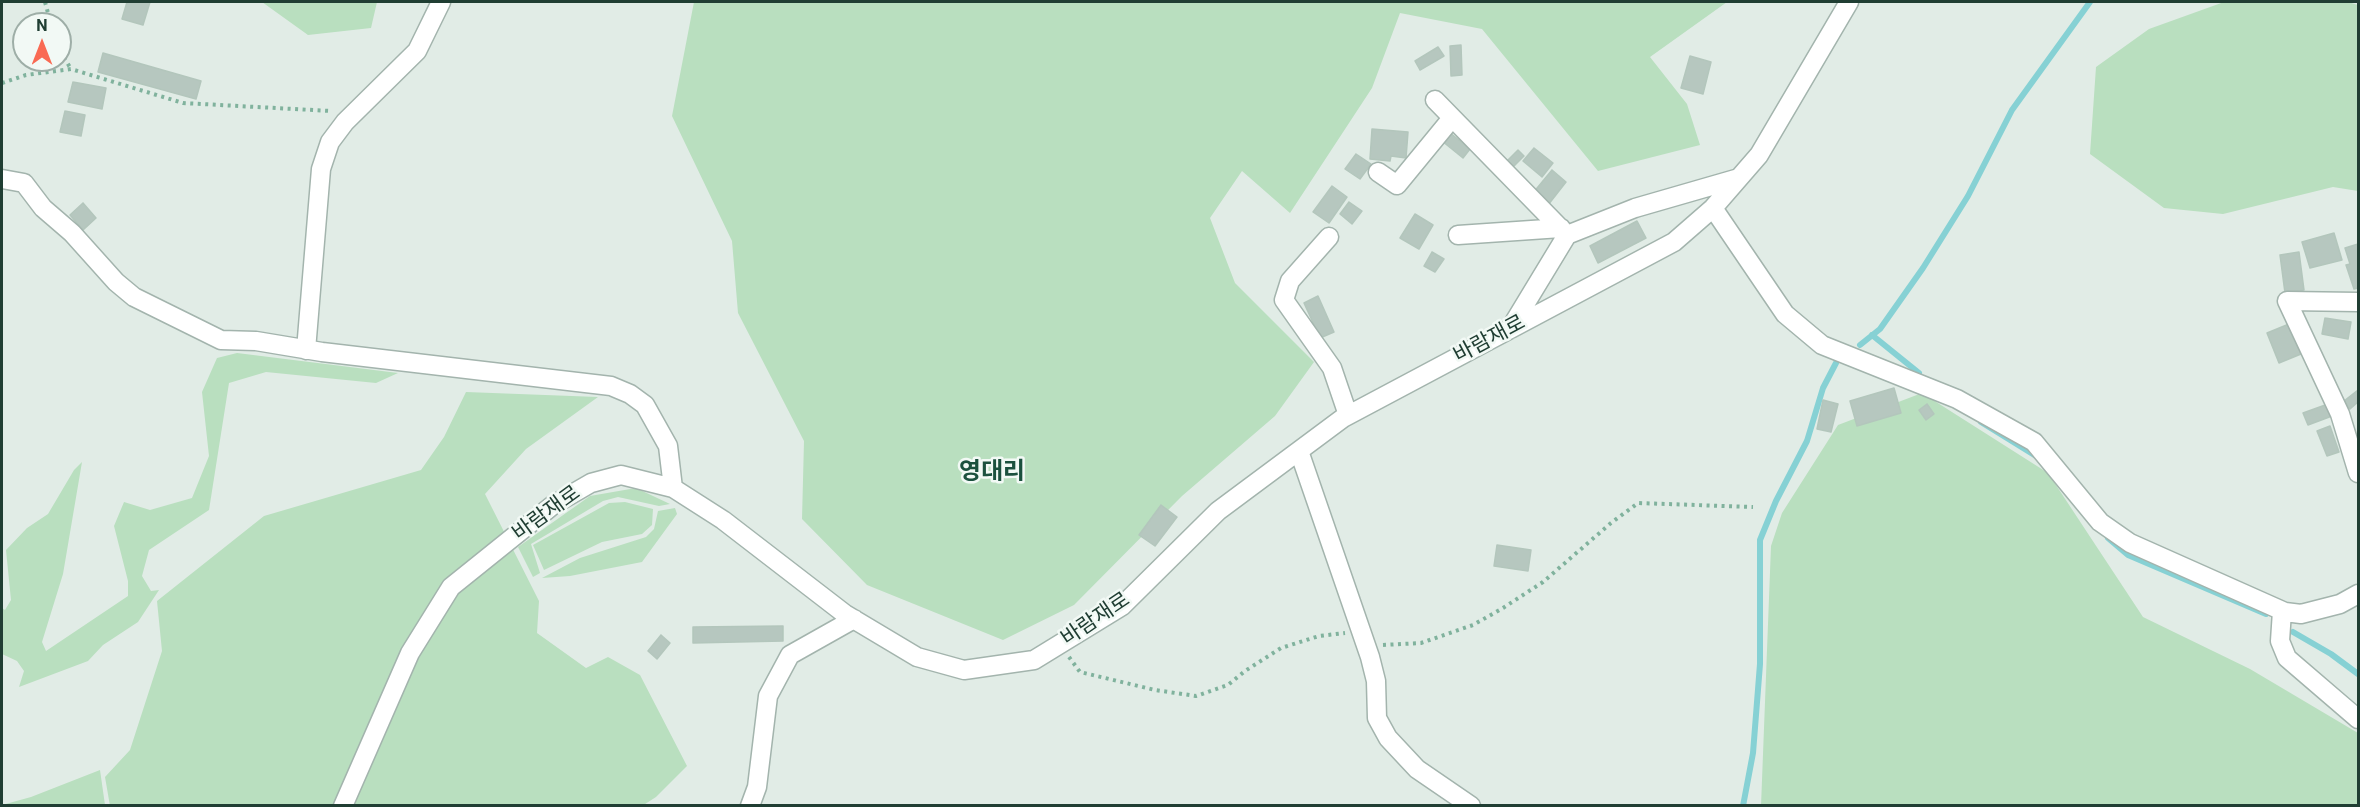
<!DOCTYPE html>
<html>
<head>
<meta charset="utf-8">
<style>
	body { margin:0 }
	#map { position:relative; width:2360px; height:807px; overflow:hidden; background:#e1ece6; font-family:Roboto,sans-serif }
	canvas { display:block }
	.frame { position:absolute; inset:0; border:3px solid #203e33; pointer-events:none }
	.north { position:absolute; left:12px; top:12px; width:60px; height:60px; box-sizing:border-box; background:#f2f9f5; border:2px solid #9eaea7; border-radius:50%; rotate:0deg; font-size:16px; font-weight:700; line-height:24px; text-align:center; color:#203e33 }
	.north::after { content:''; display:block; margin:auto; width:21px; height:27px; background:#f96a53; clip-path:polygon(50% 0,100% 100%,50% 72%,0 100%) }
</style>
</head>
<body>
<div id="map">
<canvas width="2360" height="807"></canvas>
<div class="frame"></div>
<div class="north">N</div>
</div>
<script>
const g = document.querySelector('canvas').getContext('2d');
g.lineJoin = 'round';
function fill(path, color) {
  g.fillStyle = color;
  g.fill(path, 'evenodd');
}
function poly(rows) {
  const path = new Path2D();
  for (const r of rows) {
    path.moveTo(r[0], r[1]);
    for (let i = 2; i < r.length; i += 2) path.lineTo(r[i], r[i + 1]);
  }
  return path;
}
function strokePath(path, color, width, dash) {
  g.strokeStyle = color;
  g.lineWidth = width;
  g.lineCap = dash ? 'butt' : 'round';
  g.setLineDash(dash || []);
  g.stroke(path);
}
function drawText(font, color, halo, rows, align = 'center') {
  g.font = font + ' Roboto,"Noto Sans KR",sans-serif';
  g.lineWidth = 5;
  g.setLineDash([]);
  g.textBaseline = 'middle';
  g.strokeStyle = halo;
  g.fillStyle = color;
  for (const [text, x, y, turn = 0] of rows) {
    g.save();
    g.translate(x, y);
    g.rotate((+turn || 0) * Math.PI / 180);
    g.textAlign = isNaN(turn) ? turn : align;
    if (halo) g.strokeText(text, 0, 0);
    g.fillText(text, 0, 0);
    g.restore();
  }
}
fill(poly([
	[262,2,377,2,371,28,308,35],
	[694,2,1727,2,1650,57,1687,104,1700,145,1598,171,1482,29,1400,13,1372,88,1290,213,1242,171,1210,218,1235,283,1314,362,1275,416,1182,496,1074,605,1003,640,867,585,802,519,804,441,738,313,732,241,672,116],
	[2224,2,2348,2,2358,5,2358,191,2333,187,2223,214,2164,208,2090,154,2096,67,2149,29],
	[237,353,398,373,376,383,266,372,229,383,209,510,149,550,142,576,151,591,159,590,138,622,103,645,88,661,19,687,24,671,17,661,2,654,2,608,5,610,11,600,6,550,27,528,48,514,74,470,82,462,63,574,42,642,46,651,128,596,128,581,114,526,124,502,150,510,192,498,209,456,202,392,217,358],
	[466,392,598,397,526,449,485,494,539,601,537,633,586,668,608,657,640,675,687,766,656,797,642,806,110,806,105,777,130,750,162,651,157,601,264,516,421,470,444,437],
	[1922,393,2048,473,2143,617,2250,669,2358,733,2358,805,1761,806,1771,546,1782,513,1838,425],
	[636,488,670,504,659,506,618,497,603,501,531,544,540,573,533,577,518,547,590,496],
	[625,502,653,509,652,525,642,534,602,542,544,570,533,545,609,503],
	[675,508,677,514,642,562,570,576,542,578,580,558,646,537,654,529,658,511],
	[100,770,105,805,2,805,31,797]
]), '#b9dfbf');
strokePath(poly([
	[1872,335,1919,373],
	[1860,345,1880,329,1923,268,1968,196,2012,110,2090,2],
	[1981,422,2036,456],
	[2108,538,2128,555,2266,614],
	[2293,632,2331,654,2358,674],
	[1743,806,1753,753,1760,664,1760,540,1776,501,1807,441,1823,388,1836,363]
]), '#86d1d4', 6);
const building = poly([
	[127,2,150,2,143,25,122,19,127,2],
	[1461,45,1462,75,1451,76,1450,46,1461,45],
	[1438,47,1444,56,1420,70,1415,61,1438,47],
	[103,53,201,81,196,99,98,72,103,53],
	[1690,56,1711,62,1703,94,1681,88,1690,56],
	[73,82,106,88,102,109,68,102,73,82],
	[65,111,85,115,81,136,60,132,65,111],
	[1372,129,1408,132,1406,158,1391,156,1390,161,1370,159,1372,129],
	[1449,132,1470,149,1463,158,1442,141,1449,132],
	[1534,148,1553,163,1542,177,1523,161,1534,148],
	[1518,150,1524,156,1512,168,1506,162,1518,150],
	[1356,154,1371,164,1360,179,1345,169,1356,154],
	[1552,170,1566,182,1548,205,1533,193,1552,170],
	[1332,186,1347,197,1329,223,1313,212,1332,186],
	[1349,202,1362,211,1352,224,1340,214,1349,202],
	[83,203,96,218,83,230,70,215,83,203],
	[1415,214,1433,225,1419,249,1400,238,1415,214],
	[1637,221,1646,238,1598,263,1590,246,1637,221],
	[2334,233,2342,260,2310,268,2302,242,2334,233],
	[2358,244,2358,288,2354,289,2346,265,2350,264,2345,248,2358,244],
	[1432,252,1444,259,1435,272,1424,266,1432,252],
	[2299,252,2304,290,2285,293,2280,255,2299,252],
	[1318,296,1334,332,1320,338,1304,303,1318,296],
	[2325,318,2351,322,2348,339,2322,334,2325,318],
	[2289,324,2301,354,2279,363,2267,333,2289,324],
	[1894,388,1901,413,1857,426,1850,401,1894,388],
	[2358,390,2358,402,2350,409,2344,401,2358,390],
	[1823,400,1838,404,1831,432,1817,429,1823,400],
	[1927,404,1934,414,1926,420,1919,410,1927,404],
	[2328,404,2332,416,2308,425,2303,413,2328,404],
	[2330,426,2339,452,2327,456,2317,431,2330,426],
	[1161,505,1177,517,1155,546,1139,535,1161,505],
	[1497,545,1531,550,1528,571,1494,566,1497,545],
	[783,626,783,641,693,643,693,627,783,626],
	[661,635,670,643,657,659,648,651,661,635]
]);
fill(building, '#b6c7bf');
strokePath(building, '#b3c6bc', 1.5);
const minor = poly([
	[1435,100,1567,235],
	[1378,172,1397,185,1452,118],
	[2,179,24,183,43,208,72,233,116,282,134,297,221,340,256,341,322,352,611,386,630,394,645,405,668,446,673,488],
	[1713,208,1785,314,1822,345,1957,399,2034,442,2100,522,2130,543,2285,612,2301,614,2340,604,2358,594],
	[1458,235,1561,228],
	[1329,237,1290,281,1284,300,1332,368,1348,415],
	[2358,302,2287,301,2340,414,2358,473],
	[1510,329,1567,235,1635,208,1739,178],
	[306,350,321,169,330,142,345,122,417,51,441,2],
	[1299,451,1370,657,1376,681,1377,718,1388,738,1417,769,1471,806],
	[2282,611,2280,641,2287,658,2358,719],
	[343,806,410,653,451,587,553,505,591,483,621,475,673,488,723,520,845,614,917,657,964,670,1034,660,1122,606,1218,511,1343,418,1674,242,1713,208,1759,155,1849,2],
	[750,806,757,787,768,696,790,655,854,619]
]);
strokePath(minor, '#a3b4ad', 21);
strokePath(poly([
	[45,2,51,24],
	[60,51,71,69],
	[2,83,26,75,71,69,183,103,331,111],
	[1383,645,1421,643,1473,625,1503,608,1543,582,1611,523,1638,503,1753,507],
	[1069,657,1080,672,1155,690,1196,696,1228,685,1245,671,1281,648,1319,636,1345,633]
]), '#80b29d', 4, [3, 4.5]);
strokePath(minor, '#fff', 18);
drawText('21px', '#203e33', '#f2f9f5', [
	["바람재로",1490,340,-28],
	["바람재로",547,514,-36],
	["바람재로",1096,620,-34]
]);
drawText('bold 24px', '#1b513e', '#f2f9f5', [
	["영대리",992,473]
]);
</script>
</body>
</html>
